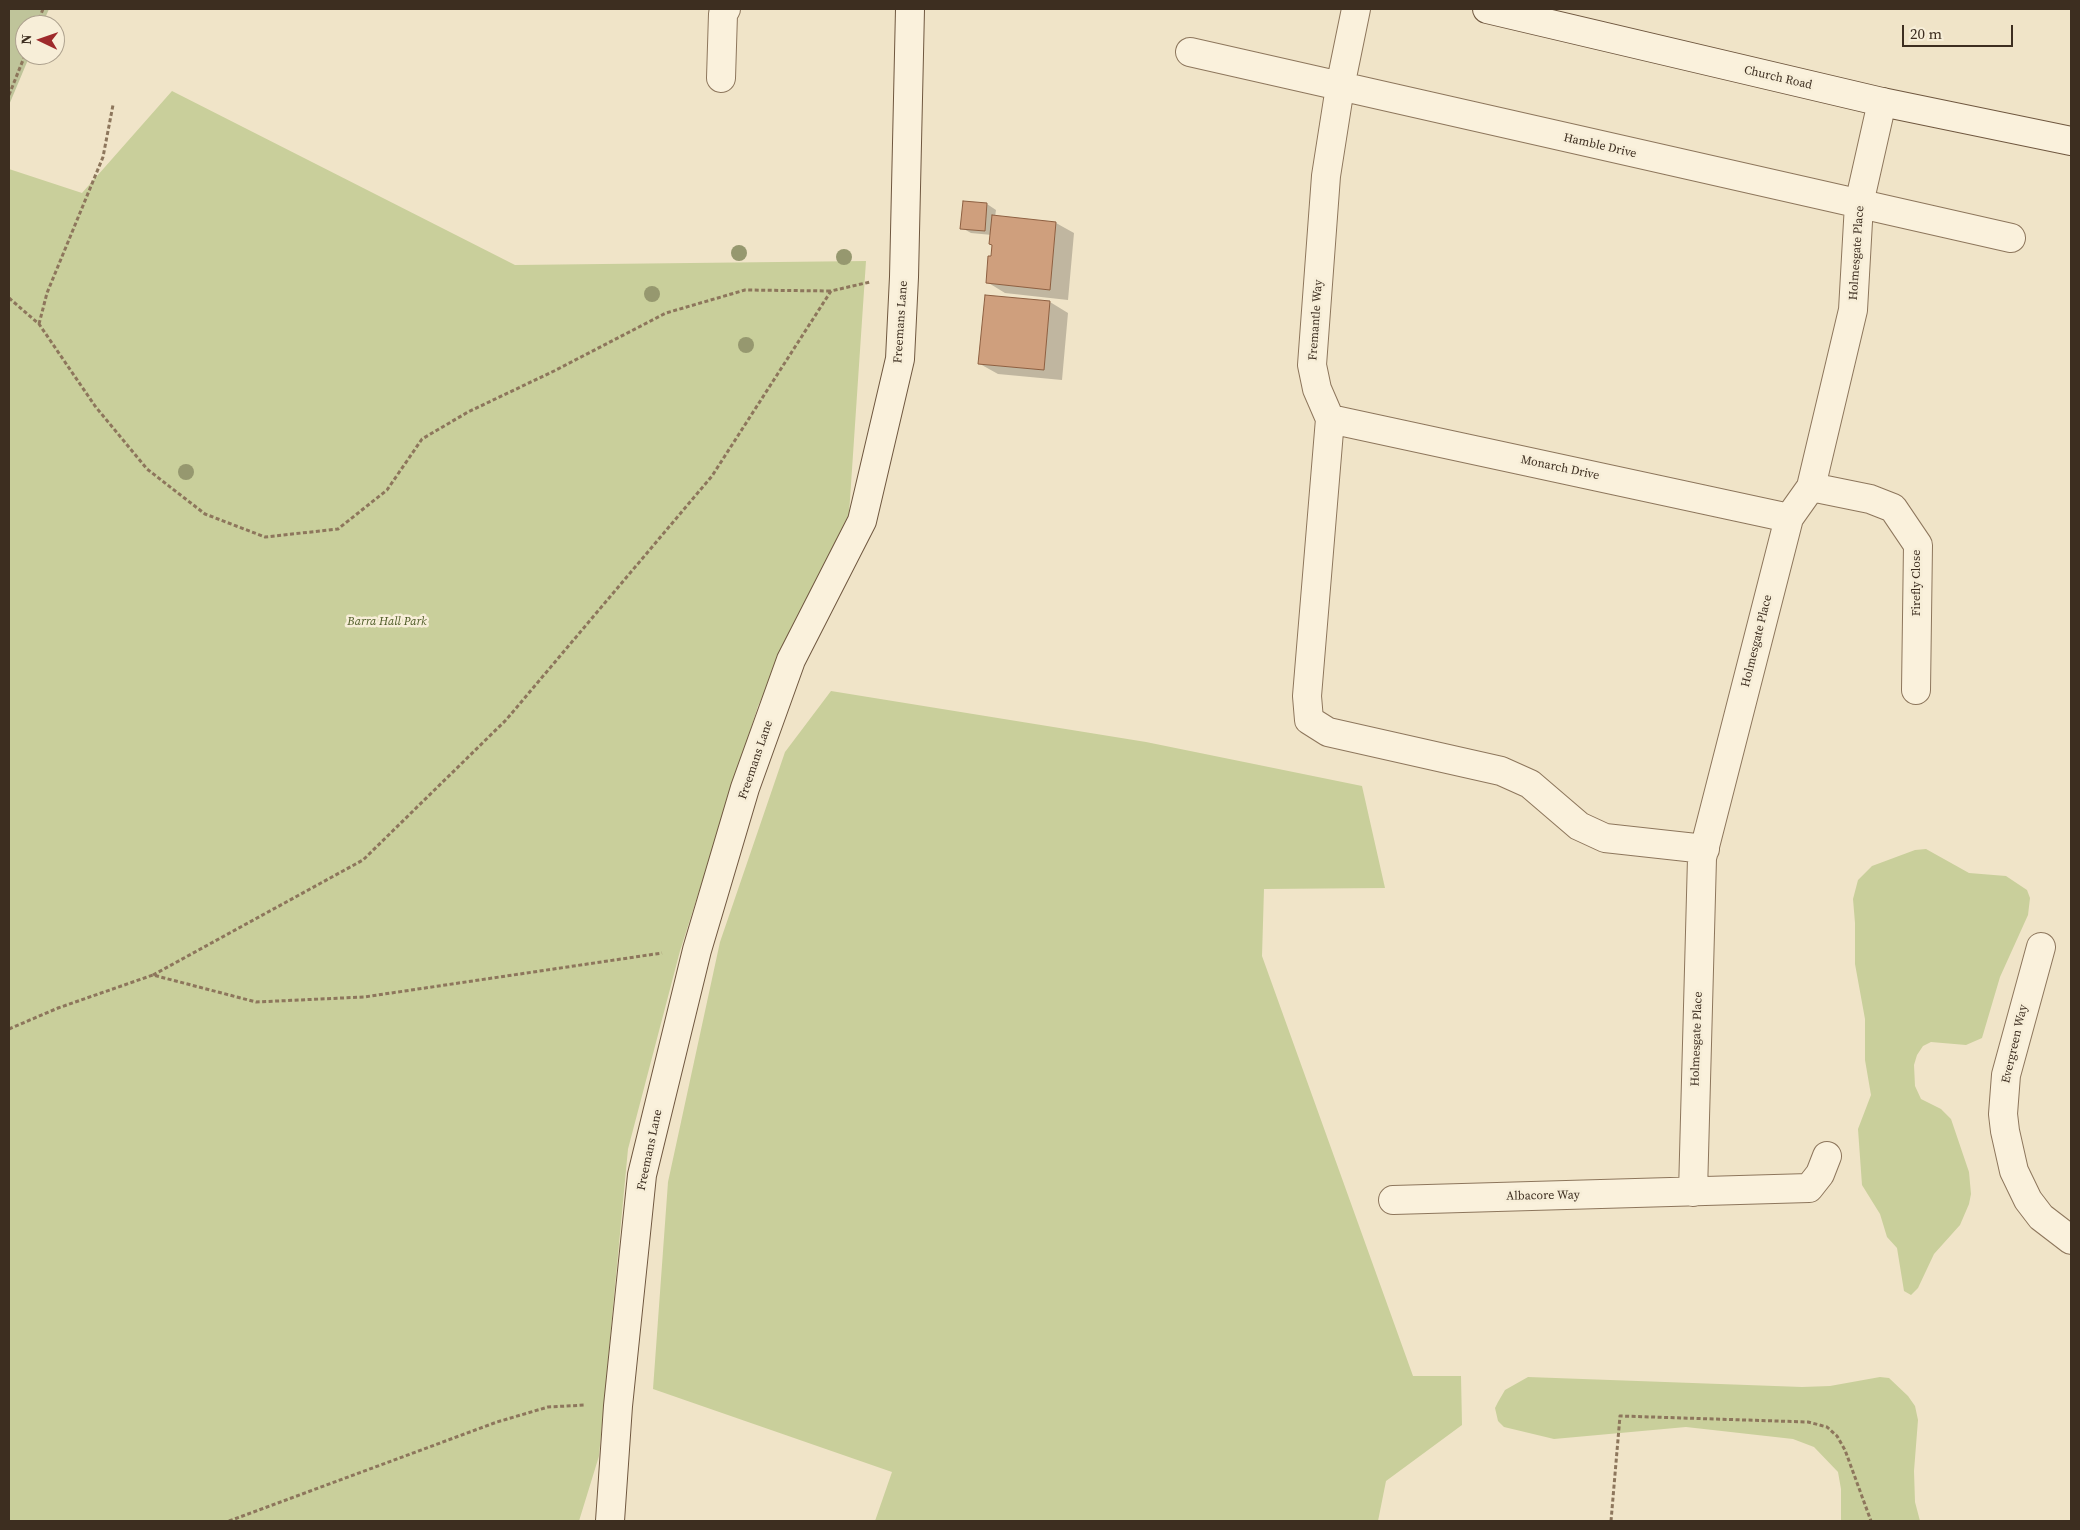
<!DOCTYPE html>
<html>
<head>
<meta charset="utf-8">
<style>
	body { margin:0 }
	#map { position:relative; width:2080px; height:1530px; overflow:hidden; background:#f0e4c8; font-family:"Source Serif 4",serif }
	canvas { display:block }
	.frame { position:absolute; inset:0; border:10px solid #3d2e20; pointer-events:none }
	.north { position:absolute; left:15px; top:15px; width:50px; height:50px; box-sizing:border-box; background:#f7eed8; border:1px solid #ada18e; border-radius:50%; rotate:273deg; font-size:14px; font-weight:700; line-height:20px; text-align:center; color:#3d2e20 }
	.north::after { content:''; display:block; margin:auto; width:18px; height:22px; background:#9e2a2b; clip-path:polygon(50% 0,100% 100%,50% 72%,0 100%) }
	.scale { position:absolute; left:1902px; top:25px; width:111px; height:22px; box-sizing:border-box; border:2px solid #3d2e20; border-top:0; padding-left:6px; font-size:15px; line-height:18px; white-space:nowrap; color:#3d2e20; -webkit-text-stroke:4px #f7eed8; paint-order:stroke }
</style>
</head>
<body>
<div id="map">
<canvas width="2080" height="1530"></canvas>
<div class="frame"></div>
<div class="north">N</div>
<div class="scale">20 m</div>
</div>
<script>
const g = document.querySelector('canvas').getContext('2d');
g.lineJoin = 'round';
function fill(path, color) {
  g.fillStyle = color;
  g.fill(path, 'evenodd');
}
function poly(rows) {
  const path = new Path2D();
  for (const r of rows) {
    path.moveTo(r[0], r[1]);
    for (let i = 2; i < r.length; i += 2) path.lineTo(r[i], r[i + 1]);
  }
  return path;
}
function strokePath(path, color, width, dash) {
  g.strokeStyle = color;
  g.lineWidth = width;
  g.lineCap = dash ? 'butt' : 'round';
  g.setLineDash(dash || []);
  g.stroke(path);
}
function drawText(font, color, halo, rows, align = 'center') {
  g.font = font + ' "Source Serif 4",serif';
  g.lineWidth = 5;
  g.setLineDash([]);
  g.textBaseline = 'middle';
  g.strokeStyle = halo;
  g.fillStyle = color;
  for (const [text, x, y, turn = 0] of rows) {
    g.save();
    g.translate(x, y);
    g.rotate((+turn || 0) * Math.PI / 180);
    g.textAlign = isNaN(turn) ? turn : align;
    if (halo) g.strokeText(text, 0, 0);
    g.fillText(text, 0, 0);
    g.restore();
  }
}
fill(poly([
	[172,91,515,265,866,261,849,514,758,706,680,951,628,1149,599,1456,579,1521,9,1521,9,169,82,193],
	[831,691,1146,742,1362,786,1385,888,1264,889,1262,956,1413,1376,1461,1376,1462,1425,1386,1481,1378,1521,875,1521,892,1472,653,1389,668,1182,720,942,785,752],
	[1926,849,1969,873,2006,876,2027,890,2030,898,2028,915,2000,977,1982,1038,1966,1045,1931,1042,1923,1046,1917,1055,1914,1065,1915,1086,1921,1099,1941,1109,1951,1119,1969,1172,1971,1194,1969,1204,1960,1225,1934,1254,1918,1288,1911,1295,1904,1291,1897,1248,1887,1237,1880,1214,1862,1185,1858,1129,1871,1095,1865,1060,1865,1019,1855,964,1855,923,1853,899,1858,880,1872,866,1915,850],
	[1528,1377,1802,1387,1830,1386,1880,1377,1889,1378,1908,1396,1915,1406,1918,1420,1914,1471,1915,1502,1920,1521,1841,1521,1841,1489,1838,1472,1814,1447,1793,1439,1686,1427,1554,1439,1504,1427,1498,1421,1495,1408,1498,1402,1505,1390]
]), '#c9cf9b');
fill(poly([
	[9,9,49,9,42,25,25,25,25,55,30,55,9,105]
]), '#bfc49a');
fill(poly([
	[987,204,996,210,995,217,1056,223,1074,233,1068,300,1005,293,987,282,992,257,992,235,971,233,962,228],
	[986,296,1050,302,1068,313,1062,380,998,374,980,364]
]), '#0003');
const building = poly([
	[963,201,987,203,985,231,960,229,963,201],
	[992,215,1056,222,1050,290,986,283,988,256,991,256,992,245,989,244,992,215],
	[985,295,1050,301,1044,370,978,364,985,295]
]);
fill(building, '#cf9f7d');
strokePath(building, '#8d5f41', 1);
const street = poly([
	[1356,9,1340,87,1326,176,1312,365,1317,389,1330,419,1307,696,1309,720,1328,732,1501,771,1530,784,1579,826,1605,838,1705,849],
	[1190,52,2011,238],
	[721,78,723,14,726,9],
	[1330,419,1789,518],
	[1811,487,1870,499,1893,508,1918,545,1916,690],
	[2041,947,2006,1075,2003,1114,2005,1131,2014,1171,2028,1200,2041,1217,2071,1240],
	[1693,1192,1702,858,1789,518,1811,487,1853,310,1859,204,1882,102],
	[1393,1200,1809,1188,1820,1174,1827,1156]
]);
const secondary = poly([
	[1487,9,1882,102,2071,141],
	[610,1521,618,1406,642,1175,697,950,745,788,791,660,862,521,900,359,904,277,910,9]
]);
strokePath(street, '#8d765c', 30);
strokePath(secondary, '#6f573f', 30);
strokePath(poly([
	[37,25,43,9],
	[9,95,25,55],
	[9,298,39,324,95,406,147,469,205,514,265,537,338,529,387,490,422,439,468,412,554,371,666,313,745,290,831,291],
	[39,324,47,293,103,157,113,105],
	[153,975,363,860,506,720,712,476,831,291,870,282],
	[9,1029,58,1008,153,975,256,1002,364,997,662,953],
	[229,1521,497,1422,548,1407,585,1405],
	[1611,1521,1620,1416,1808,1422,1827,1427,1837,1436,1845,1450,1871,1521]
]), '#8d765c', 3, [4, 2.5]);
strokePath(street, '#faf1dc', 28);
strokePath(secondary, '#faf1dc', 28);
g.fillStyle = '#96986f';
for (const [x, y] of [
	[739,253],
	[844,257],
	[652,294],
	[746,345],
	[186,472]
]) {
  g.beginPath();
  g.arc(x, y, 8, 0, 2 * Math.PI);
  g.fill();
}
drawText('12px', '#3d2e20', '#f7eed8', [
	["Church Road",1778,78,13],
	["Hamble Drive",1600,146,13],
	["Holmesgate Place",1857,253,-86],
	["Fremantle Way",1316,320,-86],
	["Freemans Lane",901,322,-86],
	["Monarch Drive",1560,468,12],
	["Firefly Close",1917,583,-90],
	["Holmesgate Place",1757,641,-76],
	["Freemans Lane",756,760,-71],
	["Holmesgate Place",1697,1039,-88],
	["Evergreen Way",2015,1044,-77],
	["Freemans Lane",650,1150,-78],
	["Albacore Way",1543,1196,-1]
]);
drawText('italic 12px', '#4d5a26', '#f7eed8', [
	["Barra Hall Park",387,622]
]);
</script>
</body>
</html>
